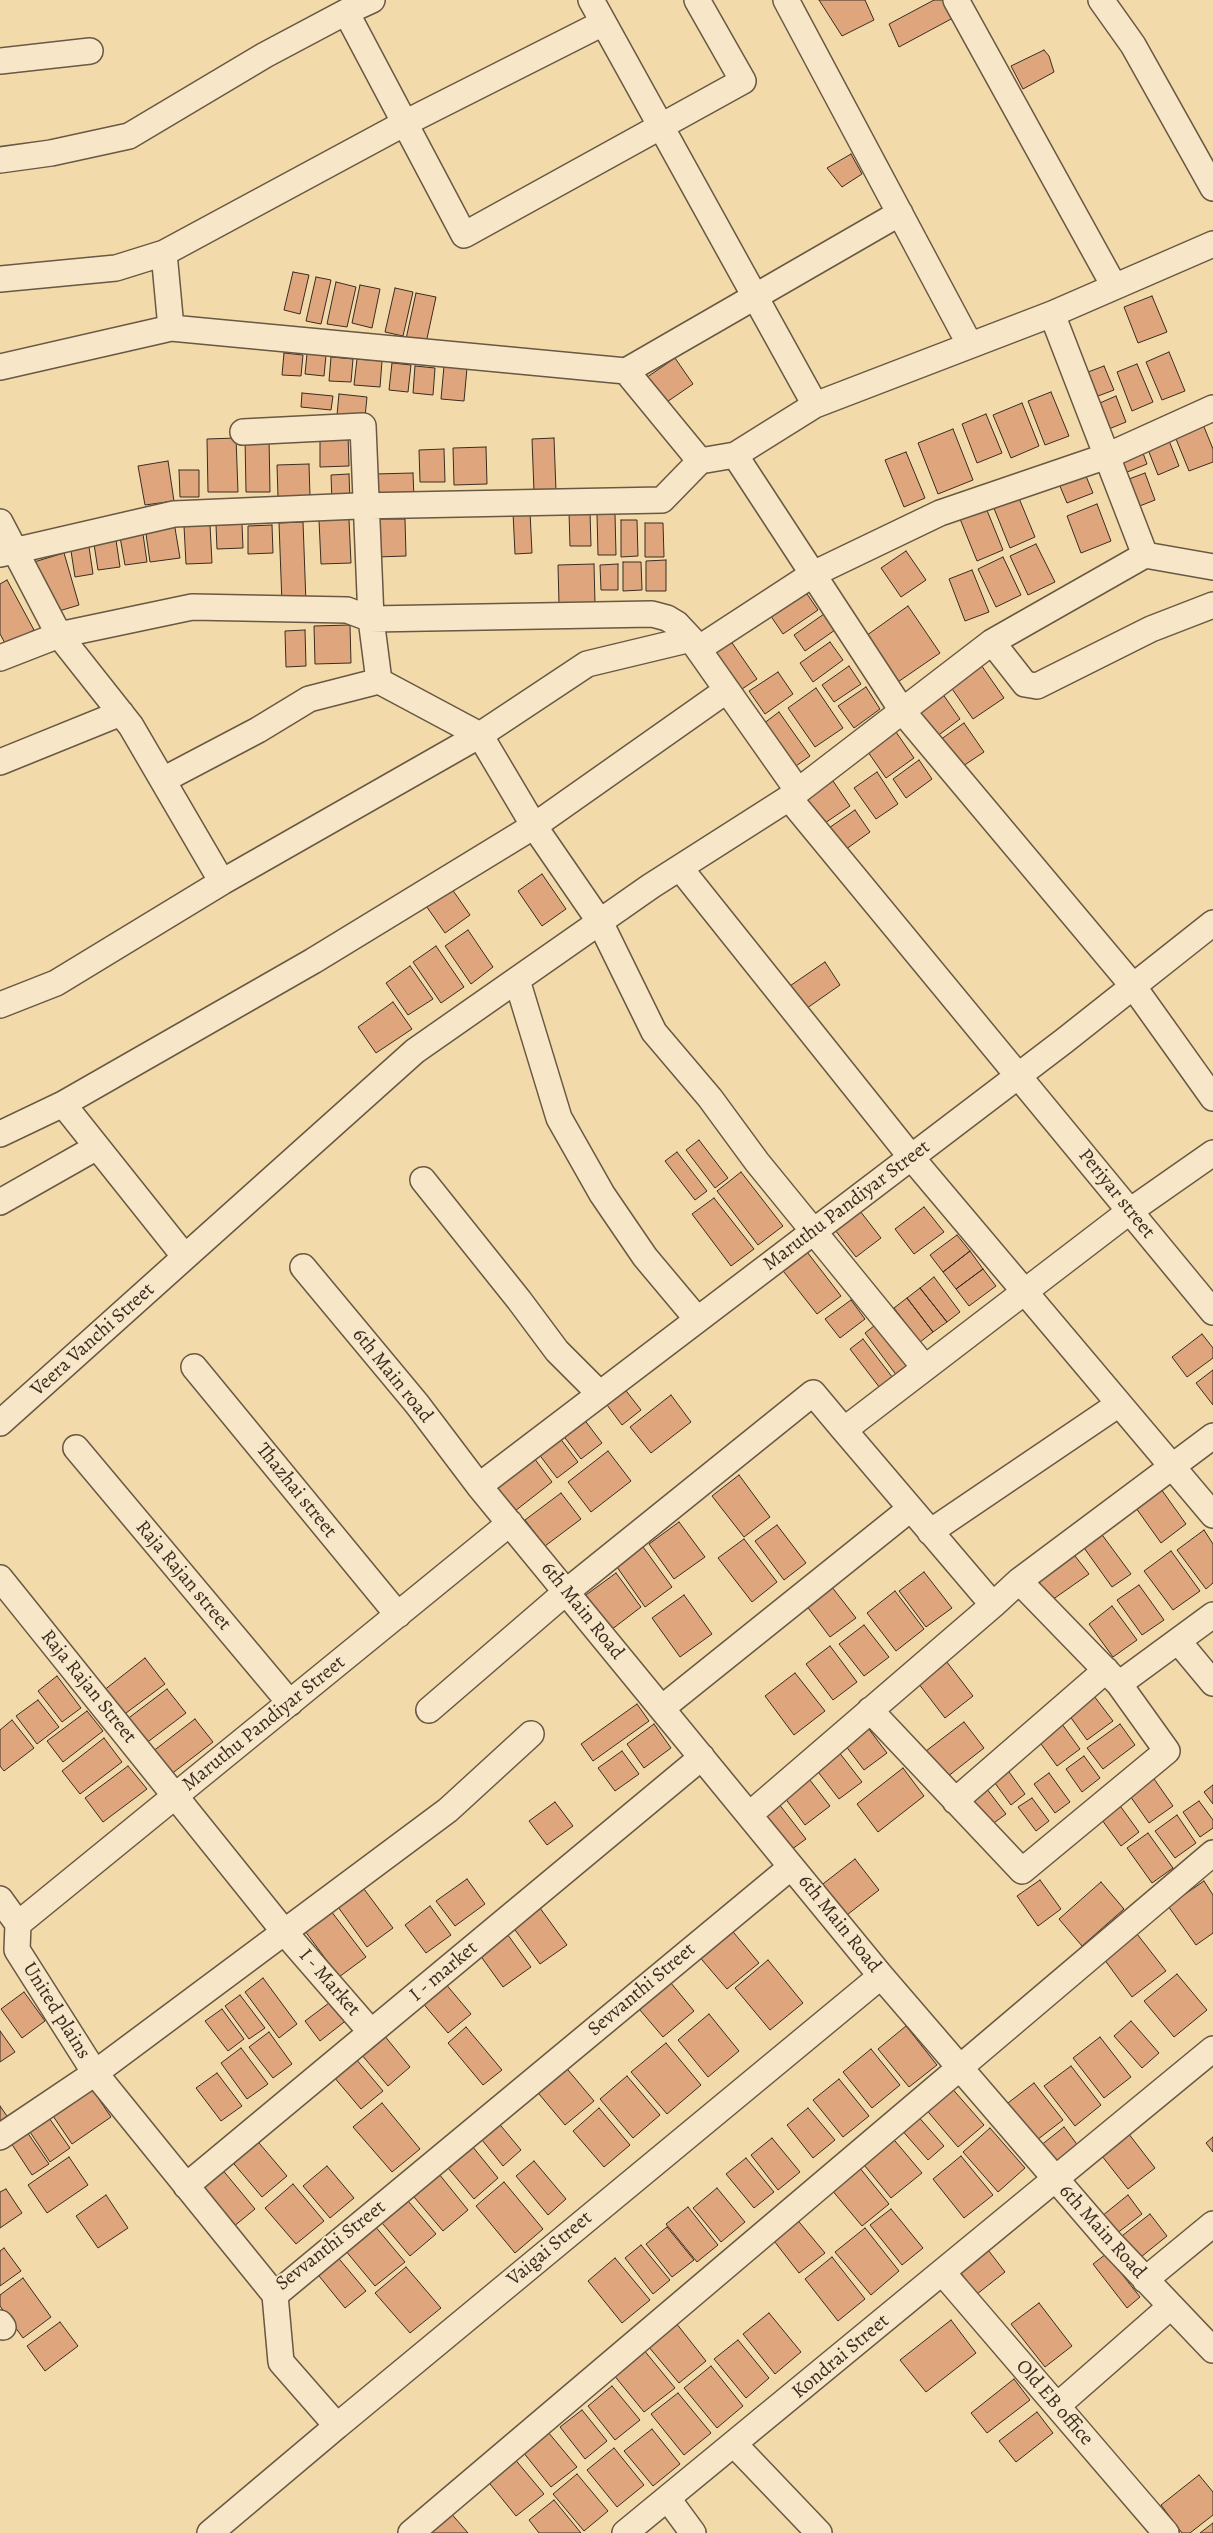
<!DOCTYPE html>
<html>
<head>
<meta charset="utf-8">
<style>
	body { margin:0 }
	canvas { display:block; background:#f2daaa }
</style>
</head>
<body>
<canvas width="1213" height="2533"></canvas>
<script>
const g = document.querySelector('canvas').getContext('2d');
g.lineJoin = 'round';
function fill(path, color) {
  g.fillStyle = color;
  g.fill(path, 'evenodd');
}
function poly(rows) {
  const path = new Path2D();
  for (const r of rows) {
    path.moveTo(r[0], r[1]);
    for (let i = 2; i < r.length; i += 2) path.lineTo(r[i], r[i + 1]);
  }
  return path;
}
function strokePath(path, color, width, dash) {
  g.strokeStyle = color;
  g.lineWidth = width;
  g.lineCap = dash ? 'butt' : 'round';
  g.setLineDash(dash || []);
  g.stroke(path);
}
function drawText(font, color, halo, rows, align = 'center') {
  g.font = font + ' Alegreya,serif';
  g.lineWidth = 4;
  g.setLineDash([]);
  g.textBaseline = 'middle';
  g.strokeStyle = halo;
  g.fillStyle = color;
  for (const [text, x, y, turn = 0] of rows) {
    g.save();
    g.translate(x, y);
    g.rotate((+turn || 0) * Math.PI / 180);
    g.textAlign = isNaN(turn) ? turn : align;
    if (halo) g.strokeText(text, 0, 0);
    g.fillText(text, 0, 0);
    g.restore();
  }
}
const building = poly([
	[819,0,865,0,874,20,842,36,819,0],
	[934,0,945,0,953,18,899,47,889,24,934,0],
	[1044,50,1049,56,1054,72,1023,89,1011,66,1044,50],
	[851,154,862,174,842,187,827,168,851,154],
	[293,272,309,275,300,314,284,310,293,272],
	[316,277,331,280,321,324,306,321,316,277],
	[336,282,356,287,347,327,327,324,336,282],
	[360,285,380,289,372,328,352,323,360,285],
	[395,288,413,292,403,336,385,332,395,288],
	[416,293,436,297,426,343,406,339,416,293],
	[1152,296,1167,332,1138,343,1124,307,1152,296],
	[1169,352,1185,391,1162,400,1146,362,1169,352],
	[284,353,303,355,301,376,282,375,284,353],
	[307,354,326,355,324,376,305,374,307,354],
	[331,357,353,359,351,382,329,381,331,357],
	[675,358,693,384,661,406,643,380,675,358],
	[357,359,382,361,380,387,354,385,357,359],
	[392,363,411,365,408,392,389,390,392,363],
	[1137,364,1153,402,1132,411,1117,372,1137,364],
	[415,366,435,368,433,395,413,393,415,366],
	[444,366,467,368,464,401,441,399,444,366],
	[1104,366,1114,390,1090,399,1080,375,1104,366],
	[1051,392,1069,436,1045,445,1028,401,1051,392],
	[302,393,333,396,331,410,301,407,302,393],
	[339,394,367,397,365,417,337,415,339,394],
	[1116,396,1126,422,1104,431,1093,406,1116,396],
	[1022,403,1039,446,1011,458,993,415,1022,403],
	[986,414,1002,453,977,463,962,424,986,414],
	[1202,422,1213,449,1213,462,1189,471,1174,434,1202,422],
	[953,429,973,480,938,494,918,443,953,429],
	[1166,433,1179,466,1158,475,1145,442,1166,433],
	[348,435,349,466,320,467,320,436,348,435],
	[245,437,269,437,270,492,246,492,245,437],
	[236,438,238,492,208,492,207,439,236,438],
	[554,438,556,491,534,492,532,439,554,438],
	[1140,445,1147,464,1120,475,1112,457,1140,445],
	[486,447,487,484,454,485,453,448,486,447],
	[444,449,445,482,420,482,419,450,444,449],
	[906,452,925,498,904,507,885,460,906,452],
	[168,461,174,501,145,505,138,466,168,461],
	[309,464,310,496,278,497,277,465,309,464],
	[1083,469,1093,493,1067,503,1057,479,1083,469],
	[179,470,199,470,199,497,180,497,179,470],
	[413,473,414,498,375,499,375,474,413,473],
	[1145,473,1155,500,1132,509,1121,482,1145,473],
	[349,474,350,502,332,502,331,475,349,474],
	[1016,491,1035,537,1010,548,991,501,1016,491],
	[984,503,1003,550,977,561,958,514,984,503],
	[1097,504,1111,541,1081,553,1067,516,1097,504],
	[590,511,591,546,570,546,569,512,590,511],
	[513,512,530,512,532,553,515,554,513,512],
	[597,514,615,514,616,555,598,555,597,514],
	[349,519,351,563,321,564,319,520,349,519],
	[376,519,405,519,406,556,377,557,376,519],
	[621,520,637,520,638,556,621,557,621,520],
	[174,522,180,558,150,562,145,527,174,522],
	[303,522,306,603,282,604,279,523,303,522],
	[645,523,663,523,664,557,645,557,645,523],
	[242,524,243,548,217,549,216,525,242,524],
	[210,525,212,563,186,564,184,526,210,525],
	[272,525,273,553,248,554,248,526,272,525],
	[143,534,147,562,125,565,120,537,143,534],
	[116,540,120,567,98,570,94,544,116,540],
	[1036,544,1055,582,1028,595,1010,556,1036,544],
	[89,547,93,574,75,577,71,551,89,547],
	[906,551,926,580,901,597,881,568,906,551],
	[64,553,79,605,49,614,34,562,64,553],
	[1003,557,1021,595,996,607,978,569,1003,557],
	[666,560,666,591,646,591,646,561,666,560],
	[623,562,641,562,642,590,623,591,623,562],
	[594,564,595,604,559,604,558,565,594,564],
	[618,564,618,590,601,590,600,565,618,564],
	[972,570,989,612,965,621,949,579,972,570],
	[7,580,34,630,6,645,0,634,0,584,7,580],
	[801,585,818,610,783,634,766,609,801,585],
	[908,606,940,653,895,684,863,638,908,606],
	[824,614,835,630,805,651,794,635,824,614],
	[350,625,351,663,315,664,314,626,350,625],
	[305,630,306,666,286,667,285,631,305,630],
	[728,637,757,679,736,693,707,651,728,637],
	[830,642,843,660,813,682,800,663,830,642],
	[979,662,1004,698,973,719,948,683,979,662],
	[849,666,861,684,834,702,822,685,849,666],
	[778,672,793,694,765,714,749,691,778,672],
	[866,687,880,709,854,728,838,706,866,687],
	[816,688,843,728,815,747,788,708,816,688],
	[940,690,960,719,932,740,911,710,940,690],
	[779,712,810,756,789,771,759,727,779,712],
	[964,723,984,752,957,770,937,742,964,723],
	[896,732,914,758,886,778,868,752,896,732],
	[919,760,932,779,906,798,893,779,919,760],
	[877,772,898,804,876,819,854,788,877,772],
	[833,781,850,806,822,825,805,801,833,781],
	[855,810,870,832,842,852,826,830,855,810],
	[542,874,566,909,542,926,518,891,542,874],
	[447,882,470,915,445,933,422,900,447,882],
	[468,930,493,967,471,984,445,946,468,930],
	[436,946,464,987,441,1003,413,962,436,946],
	[825,962,840,985,800,1013,784,990,825,962],
	[410,966,433,999,408,1015,386,983,410,966],
	[393,1002,412,1029,376,1053,358,1027,393,1002],
	[699,1140,728,1178,715,1188,686,1150,699,1140],
	[677,1152,707,1191,695,1200,665,1161,677,1152],
	[741,1172,783,1226,758,1245,717,1191,741,1172],
	[714,1198,754,1249,731,1266,692,1214,714,1198],
	[924,1207,944,1232,914,1254,895,1229,924,1207],
	[860,1211,881,1238,856,1257,835,1230,860,1211],
	[957,1235,970,1251,943,1272,930,1255,957,1235],
	[804,1248,841,1296,817,1314,780,1267,804,1248],
	[970,1251,983,1269,956,1289,943,1272,970,1251],
	[983,1269,996,1286,969,1306,956,1289,983,1269],
	[934,1277,960,1312,947,1322,920,1288,934,1277],
	[920,1288,947,1322,933,1332,907,1298,920,1288],
	[907,1298,933,1332,920,1342,894,1308,907,1298],
	[851,1300,865,1319,840,1338,825,1319,851,1300],
	[879,1322,912,1365,897,1376,865,1333,879,1322],
	[1202,1334,1213,1348,1213,1358,1187,1377,1172,1357,1202,1334],
	[863,1339,893,1378,880,1388,850,1349,863,1339],
	[1213,1370,1213,1405,1196,1383,1213,1370],
	[620,1383,641,1410,622,1425,601,1397,620,1383],
	[671,1395,691,1422,651,1453,630,1427,671,1395],
	[580,1414,602,1443,581,1459,559,1430,580,1414],
	[556,1433,578,1462,557,1478,535,1449,556,1433],
	[608,1451,631,1481,591,1512,568,1482,608,1451],
	[531,1454,552,1482,515,1511,494,1483,531,1454],
	[739,1475,770,1517,744,1537,712,1496,739,1475],
	[1161,1489,1186,1524,1161,1543,1136,1508,1161,1489],
	[561,1493,581,1519,545,1546,525,1520,561,1493],
	[679,1522,705,1557,674,1579,649,1544,679,1522],
	[777,1525,806,1563,784,1580,755,1541,777,1525],
	[1204,1530,1213,1544,1213,1583,1206,1589,1177,1550,1204,1530],
	[1100,1532,1131,1574,1112,1587,1082,1545,1100,1532],
	[744,1539,777,1582,752,1602,718,1558,744,1539],
	[643,1547,672,1587,645,1607,617,1567,643,1547],
	[1171,1551,1200,1591,1173,1610,1144,1571,1171,1551],
	[1072,1552,1089,1574,1052,1600,1036,1578,1072,1552],
	[924,1572,952,1608,926,1627,899,1591,924,1572],
	[616,1573,641,1607,611,1630,586,1595,616,1573],
	[828,1582,856,1618,830,1637,803,1601,828,1582],
	[1139,1585,1164,1620,1142,1635,1117,1600,1139,1585],
	[895,1591,924,1629,896,1651,867,1613,895,1591],
	[684,1595,712,1634,680,1657,652,1618,684,1595],
	[1112,1606,1137,1640,1113,1657,1089,1624,1112,1606],
	[864,1625,889,1657,864,1676,839,1644,864,1625],
	[830,1646,857,1682,833,1700,806,1664,830,1646],
	[943,1657,973,1696,945,1718,915,1679,943,1657],
	[145,1658,165,1684,122,1716,103,1691,145,1658],
	[795,1673,825,1711,794,1735,765,1696,795,1673],
	[57,1676,81,1708,62,1722,38,1691,57,1676],
	[167,1689,186,1713,145,1744,126,1720,167,1689],
	[1094,1696,1113,1721,1087,1740,1069,1715,1094,1696],
	[38,1700,59,1727,37,1744,16,1716,38,1700],
	[637,1704,649,1721,593,1761,581,1744,637,1704],
	[87,1711,103,1731,63,1762,47,1741,87,1711],
	[195,1719,213,1742,170,1775,152,1752,195,1719],
	[12,1720,34,1748,4,1771,0,1766,0,1730,12,1720],
	[1059,1720,1080,1749,1057,1766,1036,1737,1059,1720],
	[964,1722,984,1748,947,1777,926,1751,964,1722],
	[654,1724,671,1748,644,1768,627,1744,654,1724],
	[865,1724,887,1753,864,1770,842,1741,865,1724],
	[1120,1724,1135,1745,1103,1769,1087,1748,1120,1724],
	[104,1738,122,1762,80,1794,62,1771,104,1738],
	[835,1747,862,1782,839,1799,812,1764,835,1747],
	[622,1751,639,1774,615,1791,598,1768,622,1751],
	[1084,1756,1100,1778,1082,1792,1066,1769,1084,1756],
	[1004,1765,1025,1794,1011,1805,989,1775,1004,1765],
	[128,1766,147,1789,103,1822,85,1798,128,1766],
	[903,1768,924,1796,878,1832,857,1804,903,1768],
	[1049,1773,1070,1802,1055,1813,1034,1784,1049,1773],
	[806,1775,830,1806,805,1825,782,1794,806,1775],
	[1152,1776,1173,1806,1149,1823,1128,1793,1152,1776],
	[983,1784,1006,1814,987,1828,965,1797,983,1784],
	[1213,1785,1213,1804,1204,1792,1213,1785],
	[1032,1798,1049,1821,1036,1831,1018,1807,1032,1798],
	[775,1799,806,1839,788,1852,757,1812,775,1799],
	[1199,1801,1213,1820,1213,1828,1200,1837,1183,1812,1199,1801],
	[555,1802,573,1826,547,1845,529,1821,555,1802],
	[1118,1803,1139,1832,1121,1846,1099,1816,1118,1803],
	[1177,1815,1196,1843,1175,1858,1155,1831,1177,1815],
	[1148,1833,1173,1868,1152,1883,1127,1848,1148,1833],
	[855,1859,879,1890,843,1918,819,1887,855,1859],
	[467,1879,485,1904,455,1926,436,1901,467,1879],
	[1040,1880,1061,1909,1038,1926,1017,1896,1040,1880],
	[1204,1881,1213,1895,1213,1933,1196,1945,1168,1906,1204,1881],
	[1101,1882,1124,1909,1082,1946,1059,1919,1101,1882],
	[364,1889,393,1928,367,1947,338,1907,364,1889],
	[537,1904,567,1945,540,1964,510,1923,537,1904],
	[430,1906,451,1935,426,1953,405,1925,430,1906],
	[331,1911,366,1957,339,1977,305,1931,331,1911],
	[729,1927,759,1963,727,1989,697,1954,729,1927],
	[505,1931,531,1967,503,1987,477,1951,505,1931],
	[1137,1934,1166,1971,1132,1997,1104,1959,1137,1934],
	[768,1960,803,2003,770,2030,735,1988,768,1960],
	[1177,1974,1207,2010,1174,2037,1144,2001,1177,1974],
	[666,1977,694,2011,663,2037,634,2003,666,1977],
	[263,1978,297,2024,279,2038,245,1992,263,1978],
	[444,1982,471,2014,448,2033,421,2001,444,1982],
	[24,1992,45,2021,22,2038,1,2009,24,1992],
	[240,1995,265,2028,249,2039,225,2006,240,1995],
	[333,2000,348,2019,320,2041,305,2021,333,2000],
	[222,2009,244,2039,228,2051,205,2021,222,2009],
	[709,2014,739,2051,708,2077,678,2040,709,2014],
	[1131,2021,1159,2053,1142,2068,1114,2036,1131,2021],
	[906,2026,937,2065,909,2087,878,2049,906,2026],
	[466,2027,502,2070,483,2085,448,2043,466,2027],
	[379,2029,410,2067,388,2086,356,2048,379,2029],
	[0,2031,15,2052,0,2062,0,2031],
	[269,2032,292,2064,273,2078,249,2047,269,2032],
	[1100,2037,1131,2077,1104,2098,1073,2058,1100,2037],
	[666,2043,701,2085,667,2114,631,2072,666,2043],
	[241,2048,268,2084,247,2099,221,2063,241,2048],
	[871,2049,900,2085,872,2108,843,2072,871,2049],
	[350,2052,383,2091,361,2109,328,2070,350,2052],
	[563,2064,594,2101,565,2125,534,2088,563,2064],
	[1071,2066,1101,2105,1075,2126,1044,2086,1071,2066],
	[217,2073,242,2106,221,2121,196,2088,217,2073],
	[627,2076,660,2115,633,2138,600,2099,627,2076],
	[839,2079,869,2116,843,2137,813,2100,839,2079],
	[1034,2083,1063,2120,1033,2143,1004,2106,1034,2083],
	[949,2085,984,2125,958,2147,924,2107,949,2085],
	[90,2086,111,2117,72,2144,51,2113,90,2086],
	[382,2103,420,2149,392,2172,353,2127,382,2103],
	[0,2106,9,2119,0,2126,0,2106],
	[599,2108,630,2145,604,2167,573,2131,599,2108],
	[808,2108,835,2140,813,2158,787,2125,808,2108],
	[916,2114,944,2146,928,2160,900,2128,916,2114],
	[47,2115,70,2148,50,2162,28,2129,47,2115],
	[496,2120,521,2150,503,2166,478,2135,496,2120],
	[1064,2127,1079,2147,1050,2170,1035,2150,1064,2127],
	[990,2128,1025,2168,998,2192,963,2152,990,2128],
	[1125,2129,1155,2168,1128,2189,1098,2151,1125,2129],
	[27,2132,49,2164,32,2175,11,2143,27,2132],
	[890,2135,922,2173,891,2198,860,2160,890,2135],
	[254,2137,287,2176,262,2197,229,2158,254,2137],
	[1213,2137,1213,2152,1206,2143,1213,2137],
	[772,2138,800,2172,778,2190,751,2155,772,2138],
	[468,2141,498,2178,474,2199,443,2162,468,2141],
	[961,2156,993,2195,964,2218,933,2179,961,2156],
	[69,2157,88,2185,47,2213,28,2185,69,2157],
	[746,2158,774,2192,754,2208,726,2174,746,2158],
	[534,2161,566,2199,548,2215,516,2176,534,2161],
	[327,2166,354,2198,330,2218,303,2186,327,2166],
	[859,2167,889,2204,862,2226,831,2189,859,2167],
	[221,2168,255,2209,233,2227,199,2186,221,2168],
	[435,2169,468,2210,443,2231,409,2191,435,2169],
	[504,2182,543,2229,515,2253,476,2206,504,2182],
	[293,2184,324,2221,296,2244,265,2208,293,2184],
	[717,2188,745,2222,721,2242,693,2208,717,2188],
	[6,2189,22,2213,0,2228,0,2192,6,2189],
	[106,2195,128,2228,98,2248,76,2216,106,2195],
	[403,2195,436,2234,410,2256,377,2217,403,2195],
	[1128,2195,1142,2214,1116,2234,1102,2216,1128,2195],
	[688,2207,718,2245,697,2262,666,2224,688,2207],
	[891,2209,923,2248,902,2265,870,2225,891,2209],
	[1150,2214,1167,2236,1136,2261,1118,2239,1150,2214],
	[795,2217,825,2253,799,2273,771,2237,795,2217],
	[369,2219,405,2262,375,2286,340,2244,369,2219],
	[667,2227,694,2260,672,2277,646,2244,667,2227],
	[865,2228,899,2271,871,2295,835,2252,865,2228],
	[982,2242,1005,2272,977,2294,954,2264,982,2242],
	[641,2245,670,2280,653,2294,625,2258,641,2245],
	[4,2248,21,2271,0,2286,0,2251,4,2248],
	[335,2254,366,2291,345,2308,315,2271,335,2254],
	[1106,2254,1140,2297,1127,2308,1093,2264,1106,2254],
	[832,2257,865,2299,838,2321,805,2279,832,2257],
	[615,2258,650,2300,622,2323,588,2281,615,2258],
	[406,2267,441,2308,410,2333,375,2293,406,2267],
	[23,2278,51,2317,23,2338,0,2306,0,2295,23,2278],
	[1039,2303,1072,2346,1045,2367,1011,2324,1039,2303],
	[769,2313,801,2352,775,2374,743,2334,769,2313],
	[951,2320,976,2353,926,2392,900,2360,951,2320],
	[60,2322,78,2346,45,2371,27,2346,60,2322],
	[676,2323,706,2361,679,2383,648,2346,676,2323],
	[738,2340,769,2378,746,2398,714,2359,738,2340],
	[643,2349,675,2388,644,2412,613,2374,643,2349],
	[711,2366,743,2406,717,2428,684,2388,711,2366],
	[1014,2379,1030,2400,987,2433,971,2413,1014,2379],
	[612,2386,640,2420,615,2440,588,2406,612,2386],
	[678,2393,711,2433,684,2455,651,2414,678,2393],
	[582,2410,607,2441,585,2459,560,2427,582,2410],
	[1037,2412,1053,2433,1016,2462,999,2441,1037,2412],
	[652,2429,680,2464,653,2486,624,2451,652,2429],
	[548,2432,577,2467,551,2487,523,2452,548,2432],
	[614,2448,644,2485,617,2507,587,2470,614,2448],
	[513,2457,544,2494,516,2516,486,2479,513,2457],
	[577,2474,608,2511,584,2531,553,2494,577,2474],
	[1199,2475,1213,2492,1213,2515,1190,2533,1182,2533,1161,2505,1199,2475],
	[554,2500,581,2533,539,2533,529,2520,554,2500],
	[449,2511,468,2533,429,2533,449,2511],
	[1213,2523,1213,2533,1200,2533,1213,2523]
]);
fill(building, '#dfa67e');
strokePath(building, '#3b2c21', 1);
const street = poly([
	[591,0,815,405,1052,314,1213,244],
	[786,0,970,345],
	[956,0,1114,286],
	[1101,0,1133,45,1213,188],
	[346,12,464,235,743,81,697,0],
	[0,61,90,51],
	[0,160,51,153,129,136,265,55,346,12,372,0],
	[164,253,171,328,626,371,700,461,735,455,903,712,1133,986,1213,1098],
	[0,279,116,268,164,253,405,123,603,23],
	[1052,314,1145,555,1213,567],
	[0,367,171,328],
	[626,371,900,213],
	[735,455,815,405],
	[0,522,59,635,131,726,222,882,480,735,534,826,600,922,654,1032,710,1098,757,1162,925,1368],
	[0,554,174,514,358,506,662,500,700,461],
	[1145,555,992,642,789,798,1213,1312],
	[992,642,1025,684,1037,686,1151,629,1213,605],
	[698,649,813,574,940,513,1107,456,1213,408],
	[0,658,59,635,192,607,347,610,371,619,652,614,667,618,677,624,691,639],
	[379,681,480,735,587,664,691,639,798,791],
	[0,762,121,713],
	[163,780,258,730,309,699,379,681,371,619,363,426,243,432],
	[680,868,911,1157,1213,1515],
	[517,980,559,1118,602,1194,645,1257,697,1319],
	[0,1005,56,983,222,882],
	[63,1104,313,961,534,826,727,690],
	[0,1134,63,1104,185,1257,415,1051,651,886,789,798],
	[423,1180,519,1300,557,1351,600,1394],
	[0,1202,97,1147],
	[303,1267,417,1404,479,1486,881,1976,1110,2242,1213,2350],
	[194,1367,398,1615],
	[0,1423,185,1257],
	[76,1448,290,1703],
	[479,1486,1064,1041,1213,923],
	[930,1532,1119,1404],
	[0,1578,286,1934,371,2032],
	[1019,1581,1213,1436],
	[993,1605,1019,1581,1119,1684,1213,1615],
	[1178,1641,1213,1683],
	[662,1708,910,1509],
	[429,1710,566,1592,813,1393,844,1430],
	[870,1710,1022,1871,1167,1751,1119,1684],
	[531,1734,448,1810,95,2073,275,2295,791,1867],
	[955,1801,1106,1670],
	[749,1815,993,1605,844,1430,1130,1211,1213,1153],
	[0,1899,18,1924,17,1950,95,2073,0,2137],
	[18,1924,510,1523],
	[186,2186,702,1757],
	[942,2272,1166,2533],
	[1145,2280,1213,2224],
	[275,2295,281,2362,337,2426,881,1976],
	[0,2323,3,2327],
	[1057,2406,1170,2307],
	[734,2444,819,2533],
	[668,2499,693,2533],
	[210,2533,337,2426],
	[411,2533,1213,1853],
	[625,2533,1213,2049]
]);
strokePath(street, '#695843', 28);
strokePath(street, '#f7e7c8', 25);
drawText('20px', '#3b2c21', '#f7e7c8', [
	["Periyar street",1116,1194,51],
	["Maruthu Pandiyar Street",847,1206,-37],
	["Veera Vanchi Street",93,1340,-42],
	["6th Main road",392,1376,51],
	["Thazhai street",296,1491,51],
	["Raja Rajan street",183,1576,50],
	["6th Main Road",582,1611,51],
	["Raja Rajan Street",88,1687,51],
	["Maruthu Pandiyar Street",264,1724,-39],
	["6th Main Road",839,1924,51],
	["I - market",444,1972,-40],
	["I - Market",329,1983,49],
	["Sevvanthi Street",642,1990,-40],
	["United plains",56,2011,58],
	["6th Main Road",1102,2232,48],
	["Sevvanthi Street",331,2246,-38],
	["Vaigai Street",550,2249,-40],
	["Kondrai Street",841,2357,-40],
	["Old EB office",1054,2403,49]
]);
</script>
</body>
</html>
